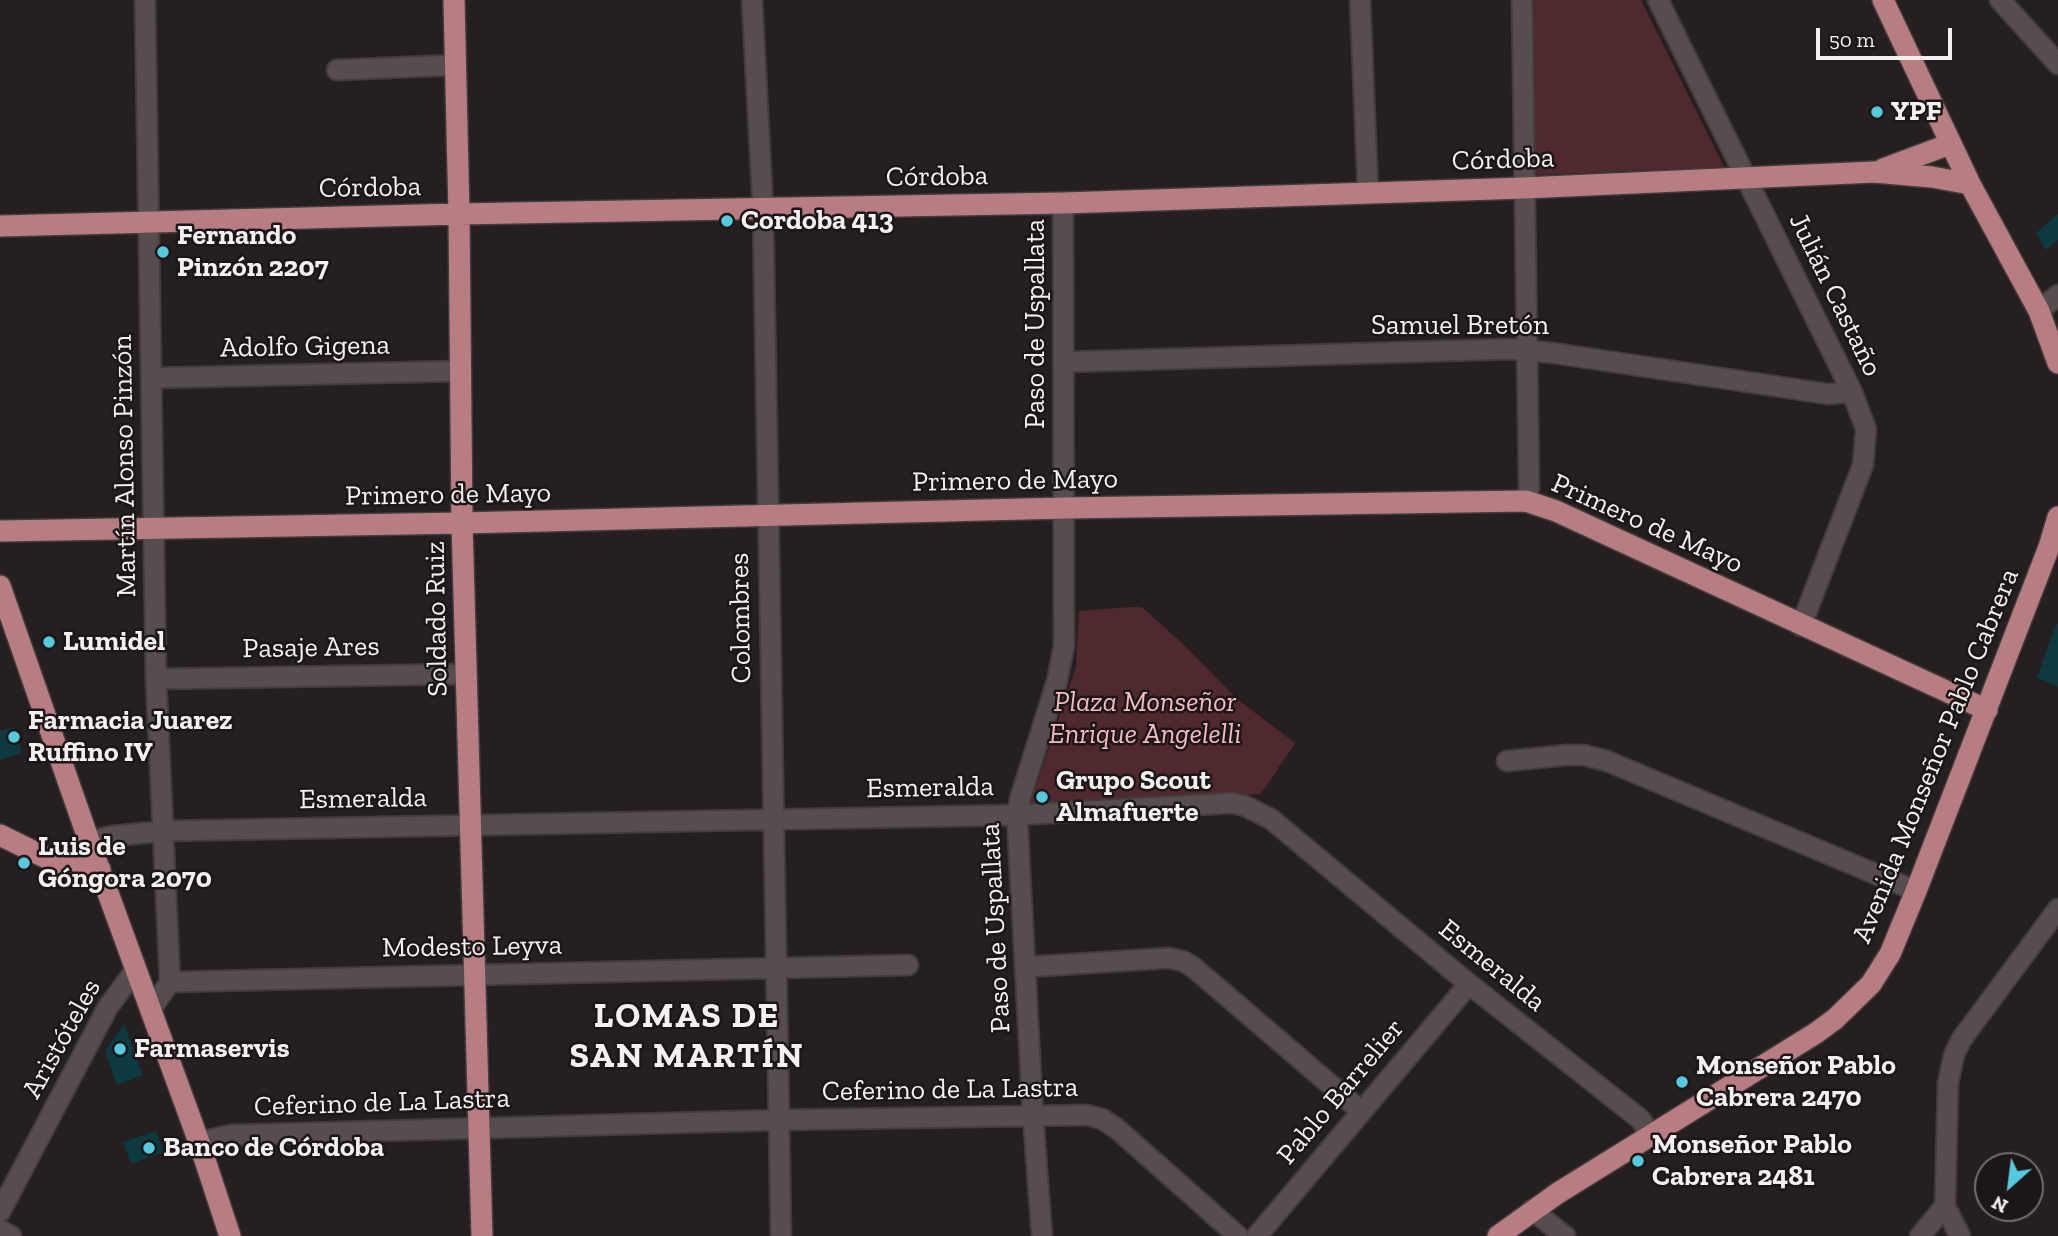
<!DOCTYPE html>
<html>
<head>
<meta charset="utf-8">
<style>
	body { margin:0 }
	#map { position:relative; width:2058px; height:1236px; overflow:hidden; background:#261f20; font-family:"Zilla Slab",serif }
	canvas { display:block }
	.north { position:absolute; left:1974px; top:1152px; width:70px; height:70px; box-sizing:border-box; background:#1d1616; border:2px solid #736d6d; border-radius:50%; rotate:208deg; font-size:19px; font-weight:700; line-height:28px; text-align:center; color:#f5f0f0 }
	.north::after { content:''; display:block; margin:auto; width:24px; height:32px; background:#55cadf; clip-path:polygon(50% 0,100% 100%,50% 72%,0 100%) }
	.scale { position:absolute; left:1816px; top:28px; width:136px; height:32px; box-sizing:border-box; border:4px solid #f5f0f0; border-top:0; padding-left:9px; font-size:21px; line-height:24px; white-space:nowrap; color:#f5f0f0; -webkit-text-stroke:5px #1d1616; paint-order:stroke }
</style>
</head>
<body>
<div id="map">
<canvas width="2058" height="1236"></canvas>
<div class="north">N</div>
<div class="scale">50 m</div>
</div>
<script>
const g = document.querySelector('canvas').getContext('2d');
g.lineJoin = 'round';
function fill(path, color) {
  g.fillStyle = color;
  g.fill(path, 'evenodd');
}
function poly(rows) {
  const path = new Path2D();
  for (const r of rows) {
    path.moveTo(r[0], r[1]);
    for (let i = 2; i < r.length; i += 2) path.lineTo(r[i], r[i + 1]);
  }
  return path;
}
function strokePath(path, color, width, dash) {
  g.strokeStyle = color;
  g.lineWidth = width;
  g.lineCap = dash ? 'butt' : 'round';
  g.setLineDash(dash || []);
  g.stroke(path);
}
function drawText(font, color, halo, rows, align = 'center') {
  g.font = font + ' "Zilla Slab",serif';
  g.lineWidth = 5;
  g.setLineDash([]);
  g.textBaseline = 'middle';
  g.strokeStyle = halo;
  g.fillStyle = color;
  for (const [text, x, y, turn = 0] of rows) {
    g.save();
    g.translate(x, y);
    g.rotate((+turn || 0) * Math.PI / 180);
    g.textAlign = isNaN(turn) ? turn : align;
    if (halo) g.strokeText(text, 0, 0);
    g.fillText(text, 0, 0);
    g.restore();
  }
}
fill(poly([
	[1533,0,1641,0,1724,167,1534,175],
	[1131,607,1142,607,1183,644,1237,699,1295,743,1261,794,1030,805,1076,667,1079,611]
]), '#50292e');
fill(poly([
	[2058,214,2058,240,2046,250,2036,233],
	[2056,624,2058,624,2058,687,2037,678],
	[14,727,22,753,0,760,0,731],
	[124,1024,143,1075,117,1085,105,1051],
	[156,1131,164,1152,131,1164,123,1142]
]), '#0d3941');
const minor = poly([
	[145,0,156,679,170,982,151,1009],
	[752,0,763,209,781,1236],
	[1360,0,1368,192],
	[1522,0,1529,488,1526,501],
	[1658,0,1852,392,1866,429,1863,465,1801,626],
	[2000,0,2058,64],
	[337,70,455,65],
	[2039,311,2058,295],
	[1065,362,1511,349,1553,353,1828,394,1852,392],
	[152,378,459,371],
	[156,679,466,674],
	[1507,761,1567,755,1584,755,1607,761,1916,891],
	[89,841,113,836,164,831,1017,815,1232,803,1245,806,1271,819,1469,984,1640,1119,1652,1137],
	[1025,967,1169,958,1183,961,1193,967,1361,1111],
	[170,982,908,965],
	[199,1142,231,1135,779,1120,1087,1115,1102,1119,1116,1128,1238,1236],
	[1945,1206,1960,1236],
	[1532,1210,1565,1236],
	[0,1212,108,1007,136,969],
	[0,1230,11,1236],
	[1042,1236,1033,1116,1017,815,1020,799,1057,681,1064,646,1063,203],
	[1257,1236,1469,984],
	[1920,1236,1945,1206,1948,1083,1954,1055,1961,1040,2058,909]
]);
const major = poly([
	[454,0,459,214,462,523,482,1236],
	[1883,0,1970,184,2039,311,2058,363],
	[1883,169,1950,144],
	[0,226,459,214,1063,203,1524,188,1874,172,1932,177,1970,184],
	[0,531,462,523,1065,508,1526,501,1556,511,1987,710],
	[0,586,89,841,199,1142,230,1236],
	[0,835,65,867,100,869],
	[1498,1236,1558,1193,1816,1033,1835,1019,1871,984,1890,954,1916,891,2049,547,2058,517]
]);
strokePath(minor, '#423c3c', 23);
strokePath(major, '#423c3c', 24);
strokePath(minor, '#564d4e', 19);
strokePath(major, '#b77d83', 21);
for (const [x, y, r, color] of [
	[1877,112,7,"#55cadf"],
	[727,221,7,"#55cadf"],
	[163,252,7,"#55cadf"],
	[49,642,7,"#55cadf"],
	[14,737,7,"#55cadf"],
	[1042,797,7,"#55cadf"],
	[24,863,7,"#55cadf"],
	[120,1049,7,"#55cadf"],
	[1682,1082,7,"#55cadf"],
	[149,1148,7,"#55cadf"],
	[1638,1161,7,"#55cadf"]
]) {
  const dot = new Path2D();
  dot.arc(x, y, r, 0, 2 * Math.PI);
  g.fillStyle = color;
  g.fill(dot);
  strokePath(dot, '#1d1616', 2.5);
}
drawText('bold 28px', '#f5f0f0', '#1d1616', [
	["YPF",1891,112],
	["Cordoba 413",741,221],
	["Fernando",177,236],
	["Pinzón 2207",177,268],
	["Lumidel",63,642],
	["Farmacia Juarez",28,721],
	["Ruffino IV",28,753],
	["Grupo Scout",1056,781],
	["Almafuerte",1056,813],
	["Luis de",38,847],
	["Góngora 2070",38,879],
	["Farmaservis",134,1049],
	["Monseñor Pablo",1696,1066],
	["Cabrera 2470",1696,1098],
	["Monseñor Pablo",1652,1145],
	["Cabrera 2481",1652,1177],
	["Banco de Córdoba",163,1148]
], 'left');
drawText('28px', '#f5f0f0', '#1d1616', [
	["Córdoba",1503,160,-2],
	["Córdoba",937,177,-1],
	["Córdoba",370,188,-1],
	["Julián Castaño",1835,295,64],
	["Paso de Uspallata",1036,324,-90],
	["Samuel Bretón",1460,326],
	["Adolfo Gigena",305,347,-1],
	["Martín Alonso Pinzón",125,466,-91],
	["Primero de Mayo",1015,481,-1],
	["Primero de Mayo",448,495,-1],
	["Primero de Mayo",1647,524,24],
	["Colombres",741,618,-91],
	["Soldado Ruiz",437,619,-91],
	["Pasaje Ares",311,648,-1],
	["Avenida Monseñor Pablo Cabrera",1936,756,-68],
	["Esmeralda",930,788,-1],
	["Esmeralda",363,799,-1],
	["Paso de Uspallata",996,928,-93],
	["Modesto Leyva",472,947,-1],
	["Esmeralda",1492,966,39],
	["Aristóteles",62,1039,-61],
	["Ceferino de La Lastra",950,1090,-1],
	["Pablo Barrelier",1341,1092,-50],
	["Ceferino de La Lastra",382,1103,-2]
]);
drawText('italic 28px', '#f5bbc1', '#1d1616', [
	["Plaza Monseñor",1145,703],
	["Enrique Angelelli",1145,735]
]);
g.letterSpacing = '2px';
drawText('bold 35px', '#f5f0f0', '#1d1616', [
	["LOMAS DE",687,1017],
	["SAN MARTÍN",687,1057]
]);
g.letterSpacing = '0px';
</script>
</body>
</html>
